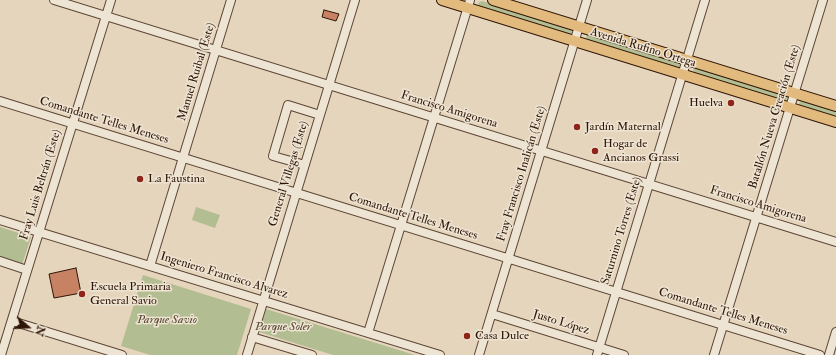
<!DOCTYPE html>
<html>
<head>
<meta charset="utf-8">
<style>
	body { margin:0 }
	#map { position:relative; width:836px; height:355px; overflow:hidden; background:#e5d5bc; font-family:"IM FELL Double Pica",serif }
	canvas { display:block }
	.north { position:absolute; left:8px; top:307px; width:40px; height:40px; -webkit-text-stroke:3px #eee4d3; paint-order:stroke; rotate:109deg; font-size:11px; font-weight:700; line-height:16px; text-align:center; color:#2e1506 }
	.north::after { content:''; display:block; margin:auto; width:14px; height:18px; background:#2e1506; clip-path:polygon(50% 0,100% 100%,50% 72%,0 100%) }
</style>
</head>
<body>
<div id="map">
<canvas width="836" height="355"></canvas>
<div class="north">N</div>
</div>
<script>
const g = document.querySelector('canvas').getContext('2d');
g.lineJoin = 'round';
function fill(path, color) {
  g.fillStyle = color;
  g.fill(path, 'evenodd');
}
function poly(rows) {
  const path = new Path2D();
  for (const r of rows) {
    path.moveTo(r[0], r[1]);
    for (let i = 2; i < r.length; i += 2) path.lineTo(r[i], r[i + 1]);
  }
  return path;
}
function strokePath(path, color, width, dash) {
  g.strokeStyle = color;
  g.lineWidth = width;
  g.lineCap = dash ? 'butt' : 'round';
  g.setLineDash(dash || []);
  g.stroke(path);
}
function drawText(font, color, halo, rows, align = 'center') {
  g.font = font + ' "IM FELL Double Pica",serif';
  g.lineWidth = 3;
  g.setLineDash([]);
  g.textBaseline = 'middle';
  g.strokeStyle = halo;
  g.fillStyle = color;
  for (const [text, x, y, turn = 0] of rows) {
    g.save();
    g.translate(x, y);
    g.rotate((+turn || 0) * Math.PI / 180);
    g.textAlign = isNaN(turn) ? turn : align;
    if (halo) g.strokeText(text, 0, 0);
    g.fillText(text, 0, 0);
    g.restore();
  }
}
fill(poly([
	[482,1,571,29,572,33,568,35,480,7,478,3],
	[588,35,679,62,681,66,677,68,588,41,586,37],
	[695,68,786,95,788,99,784,101,695,74,693,70],
	[800,101,836,111,836,117,801,106,799,105],
	[196,207,220,215,215,228,192,220],
	[0,227,31,237,22,265,0,258],
	[143,275,251,309,237,355,150,355,121,346],
	[266,309,415,355,333,355,259,332]
]), '#b3bd92');
const building = poly([
	[324,10,339,14,336,21,322,17,324,10],
	[76,268,81,293,54,298,49,274,76,268]
]);
fill(building, '#c78264');
strokePath(building, '#2e1506', 1);
const minor = poly([
	[54,0,836,242],
	[0,101,820,355],
	[305,165,273,156,288,105,320,115],
	[0,220,440,355],
	[0,261,27,270],
	[150,266,231,0],
	[492,314,624,355],
	[12,321,122,355],
	[368,333,470,0],
	[252,337,312,355],
	[1,355,111,0],
	[247,355,355,0],
	[479,355,587,0],
	[597,355,705,0],
	[714,355,823,0],
	[829,355,836,332]
]);
const major = poly([
	[442,0,836,122],
	[493,0,836,106]
]);
strokePath(minor, '#5c4534', 10);
strokePath(major, '#2e1506', 12);
strokePath(minor, '#eee4d3', 8);
strokePath(major, '#e2ba7e', 10);
for (const [x, y, r, color] of [
	[731,103,4,"#8f2418"],
	[577,127,4,"#8f2418"],
	[595,151,4,"#8f2418"],
	[140,179,4,"#8f2418"],
	[82,294,4,"#8f2418"],
	[467,336,4,"#8f2418"]
]) {
  const dot = new Path2D();
  dot.arc(x, y, r, 0, 2 * Math.PI);
  g.fillStyle = color;
  g.fill(dot);
  strokePath(dot, '#eee4d3', 1.5);
}
drawText('12px', '#2e1506', '#eee4d3', [
	["Avenida Rufino Ortega",643,48,17],
	["Manuel Ruibal (Este)",197,72,-73],
	["Francisco Amigorena",449,110,17],
	["Batallón Nueva Creación (Este)",775,117,-73],
	["Comandante Telles Meneses",104,121,17],
	["General Villegas (Este)",289,174,-73],
	["Fray Francisco Inalicán (Este)",522,174,-73],
	["Fray Luis Beltrán (Este)",41,185,-73],
	["Francisco Amigorena",758,205,17],
	["Comandante Telles Meneses",413,217,17],
	["Saturnino Torres (Este)",622,231,-73],
	["Ingeniero Francisco Alvarez",224,276,17],
	["Comandante Telles Meneses",723,312,17],
	["Justo López",561,323,17]
]);
drawText('12px', '#2e1506', '#eee4d3', [
	["Huelva",723,103,"right"],
	["Jardín Maternal",585,127],
	["Hogar de",603,144],
	["Ancianos Grassi",603,158],
	["La Faustina",148,179],
	["Escuela Primaria",90,287],
	["General Savio",90,301],
	["Casa Dulce",475,336]
], 'left');
drawText('italic 12px', '#564730', '#eee4d3', [
	["Parque Savio",167,320],
	["Parque Soler",283,327]
]);
</script>
</body>
</html>
